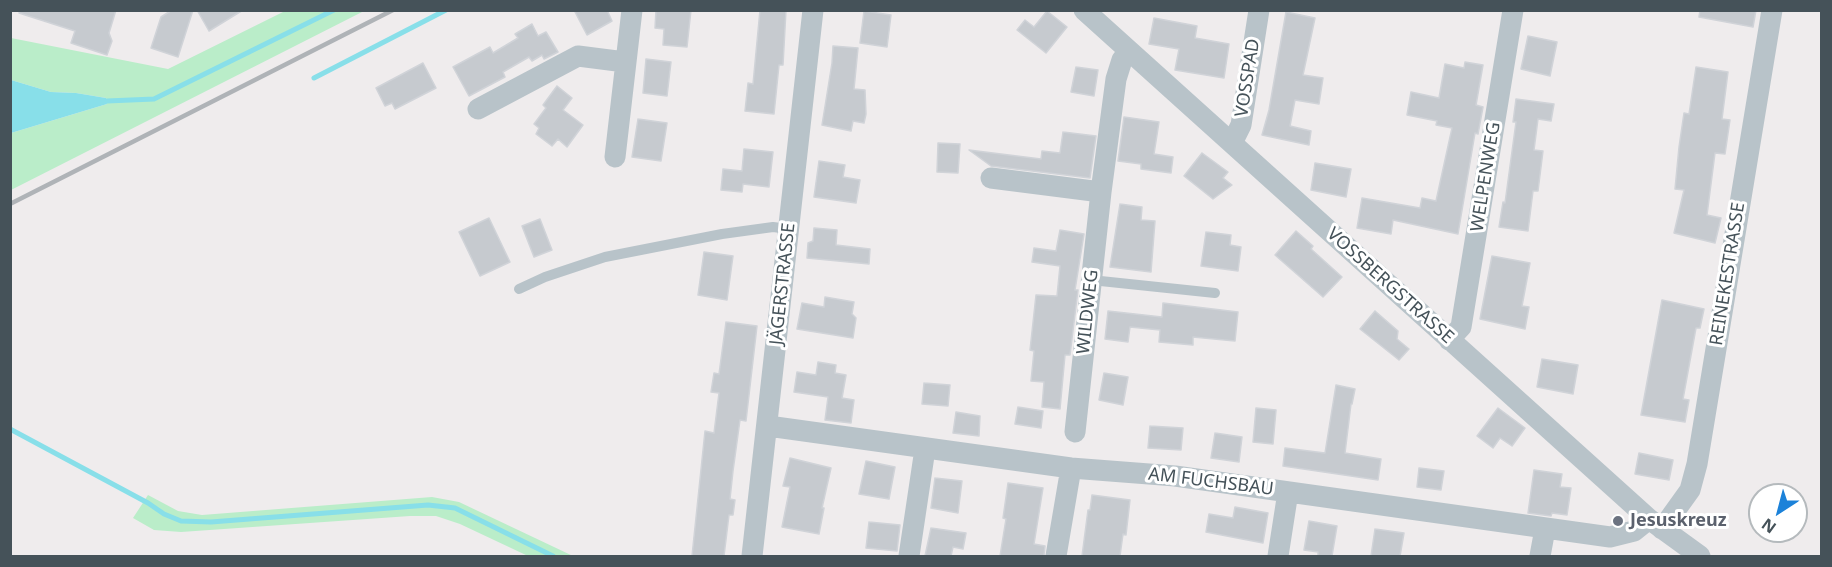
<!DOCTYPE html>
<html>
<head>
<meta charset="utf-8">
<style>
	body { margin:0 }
	#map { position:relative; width:1832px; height:567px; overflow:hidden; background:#efeced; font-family:"Noto Sans",sans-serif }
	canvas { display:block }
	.frame { position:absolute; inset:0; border:12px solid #455259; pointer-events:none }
	.north { position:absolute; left:1748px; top:483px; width:60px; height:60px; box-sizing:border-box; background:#fff; border:2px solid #b5babd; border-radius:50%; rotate:216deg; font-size:16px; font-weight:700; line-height:24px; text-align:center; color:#455259 }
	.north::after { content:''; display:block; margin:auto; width:21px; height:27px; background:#1c82d9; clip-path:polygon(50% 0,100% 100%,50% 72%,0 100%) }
</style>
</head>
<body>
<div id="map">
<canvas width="1832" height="567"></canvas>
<div class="frame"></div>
<div class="north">N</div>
</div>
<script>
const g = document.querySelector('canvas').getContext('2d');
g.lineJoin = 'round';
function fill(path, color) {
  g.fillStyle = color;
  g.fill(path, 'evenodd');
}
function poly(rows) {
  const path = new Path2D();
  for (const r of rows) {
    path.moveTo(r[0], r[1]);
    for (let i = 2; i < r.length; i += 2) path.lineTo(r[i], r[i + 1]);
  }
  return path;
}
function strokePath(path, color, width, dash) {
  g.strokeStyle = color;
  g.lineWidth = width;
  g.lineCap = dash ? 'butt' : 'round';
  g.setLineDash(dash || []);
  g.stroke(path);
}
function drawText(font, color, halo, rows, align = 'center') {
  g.font = font + ' "Noto Sans",sans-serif';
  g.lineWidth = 6;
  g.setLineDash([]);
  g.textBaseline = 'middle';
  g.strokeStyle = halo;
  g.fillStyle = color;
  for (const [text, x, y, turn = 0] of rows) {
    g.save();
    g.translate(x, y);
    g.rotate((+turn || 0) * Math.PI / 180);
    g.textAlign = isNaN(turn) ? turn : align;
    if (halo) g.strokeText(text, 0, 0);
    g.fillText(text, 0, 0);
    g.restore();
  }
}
fill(poly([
	[285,11,364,11,11,190,11,133,107,104,106,98,76,93,51,92,11,80,11,38,168,69],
	[148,495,178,511,202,515,432,497,459,502,573,556,528,556,460,524,436,516,410,516,181,532,154,530,133,518]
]), '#baedc9');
fill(poly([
	[11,80,51,92,76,93,106,98,107,104,11,133]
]), '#88dfe9');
strokePath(poly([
	[314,78,446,10],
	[107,101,154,99,334,10],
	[10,429,148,503,164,514,181,521,211,522,428,505,455,508,553,556]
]), '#88dfe9', 5);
const building = poly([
	[20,10,116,10,109,33,112,41,107,55,71,43,75,31,19,13,20,10],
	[172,10,193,10,178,57,151,48,161,17,172,10],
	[197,10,243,10,209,31,197,10],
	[574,10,607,10,612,21,587,35,574,10],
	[656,10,691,10,687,47,663,45,664,29,655,28,656,10],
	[760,10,786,10,783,65,779,65,774,114,745,111,748,83,753,84,760,10],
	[1700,10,1756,10,1753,27,1699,17,1700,10],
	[864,11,891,15,887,47,860,43,864,11],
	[1047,11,1067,27,1046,53,1017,30,1025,20,1034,27,1047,11],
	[1286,12,1315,18,1303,75,1323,78,1319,104,1295,100,1290,126,1311,131,1309,145,1262,135,1269,110,1286,12],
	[1154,18,1197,26,1195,38,1229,44,1224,78,1175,70,1179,49,1149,44,1154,18],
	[532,24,538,36,546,32,558,52,544,59,542,55,532,61,529,57,503,72,505,77,469,96,453,67,490,47,493,53,518,38,515,34,532,24],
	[1528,36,1557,42,1550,76,1521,69,1528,36],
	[833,46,858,48,854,89,865,90,866,114,864,123,853,121,851,131,822,125,832,63,833,46],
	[646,59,671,62,667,96,643,93,646,59],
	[1465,62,1483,65,1476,105,1483,107,1478,134,1475,133,1458,234,1393,220,1391,234,1357,228,1362,198,1420,208,1422,198,1436,201,1452,128,1436,125,1437,121,1407,115,1411,92,1439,98,1445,64,1464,68,1465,62],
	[423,63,436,88,395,109,392,103,385,106,376,88,423,63],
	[1076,67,1098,70,1094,96,1071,92,1076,67],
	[1696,67,1728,72,1722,119,1730,120,1725,154,1715,153,1707,215,1721,218,1715,243,1674,233,1684,190,1675,189,1679,147,1684,113,1689,114,1696,67],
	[557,86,572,98,563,110,583,125,567,147,558,139,552,146,536,134,539,128,534,124,546,108,543,105,557,86],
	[1516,99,1554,104,1551,121,1538,119,1534,150,1543,151,1538,191,1533,191,1528,231,1499,227,1503,202,1505,203,1516,122,1513,122,1516,99],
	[1124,117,1159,122,1154,154,1173,157,1171,173,1141,169,1141,164,1118,161,1124,117],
	[638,119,667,123,661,161,632,157,638,119],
	[1063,132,1096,136,1090,178,991,166,969,150,1041,159,1042,151,1060,153,1063,132],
	[938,143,960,144,958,173,937,172,938,143],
	[744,149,773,152,769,187,743,184,742,192,721,190,723,169,742,171,744,149],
	[1202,153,1228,172,1223,178,1232,185,1213,199,1184,176,1202,153],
	[819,161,845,165,843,177,860,180,856,203,814,197,819,161],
	[1315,163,1351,169,1346,197,1311,190,1315,163],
	[1120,204,1142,207,1141,220,1155,221,1151,272,1110,267,1120,204],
	[489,218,510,262,480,276,459,232,489,218],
	[540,219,552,250,534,257,522,226,540,219],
	[814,228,837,230,836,245,870,249,869,264,807,258,808,243,813,241,814,228],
	[1060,230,1084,234,1075,290,1078,290,1070,355,1065,355,1060,409,1042,407,1044,382,1031,381,1034,351,1030,350,1036,295,1057,296,1060,266,1032,262,1034,248,1056,251,1060,230],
	[1296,231,1313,246,1311,249,1342,277,1323,297,1275,255,1296,231],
	[1206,232,1231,235,1230,245,1241,247,1238,271,1201,266,1206,232],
	[704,252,733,256,727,300,698,295,704,252],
	[1492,256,1530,263,1522,306,1529,307,1525,329,1480,319,1492,256],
	[825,297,854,302,852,314,856,318,853,338,797,329,802,303,824,307,825,297],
	[1662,300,1704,309,1700,328,1696,328,1683,399,1689,400,1685,422,1641,415,1662,300],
	[1163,303,1238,312,1235,341,1193,337,1193,345,1159,342,1160,330,1130,327,1128,342,1105,339,1108,311,1162,317,1163,303],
	[1375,311,1398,331,1397,339,1409,349,1399,360,1360,329,1375,311],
	[726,322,757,326,746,421,740,420,733,471,730,499,735,500,733,515,729,515,724,556,692,556,705,431,714,433,719,393,711,392,714,373,719,374,726,322],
	[1542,359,1578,365,1573,394,1537,387,1542,359],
	[818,362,836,365,835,373,846,375,842,398,854,400,851,423,825,420,828,397,794,392,797,372,816,375,818,362],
	[1104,373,1128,377,1123,405,1099,400,1104,373],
	[924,383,950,385,948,406,922,404,924,383],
	[1336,385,1355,389,1352,404,1351,404,1345,453,1381,459,1378,480,1283,466,1285,448,1325,453,1336,385],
	[1018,407,1043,411,1041,428,1015,424,1018,407],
	[1256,408,1276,410,1273,444,1253,442,1256,408],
	[1498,408,1525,428,1512,446,1500,438,1493,448,1477,436,1498,408],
	[956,412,980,416,979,436,953,433,956,412],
	[1150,426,1183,428,1181,450,1148,448,1150,426],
	[1215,433,1242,437,1239,462,1211,458,1215,433],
	[1639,453,1673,460,1669,480,1635,474,1639,453],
	[790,458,831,468,822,508,824,508,819,534,782,527,790,487,783,486,790,458],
	[866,461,895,467,889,499,859,494,866,461],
	[1419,468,1444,471,1441,490,1417,487,1419,468],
	[1534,470,1562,474,1560,487,1571,488,1567,515,1552,513,1551,516,1528,513,1534,470],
	[935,478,962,481,958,513,931,508,935,478],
	[1008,483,1043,488,1034,544,1045,546,1044,556,1000,556,1006,519,1003,518,1008,483],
	[1092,495,1130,500,1126,535,1123,534,1120,556,1082,556,1088,510,1090,510,1092,495],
	[1235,507,1268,513,1263,543,1206,532,1209,514,1233,518,1235,507],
	[1309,521,1337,526,1332,556,1318,556,1318,552,1304,550,1309,521],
	[869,522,900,525,897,551,866,548,869,522],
	[931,528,966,533,963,549,953,547,951,556,925,556,931,528],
	[1375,529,1404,533,1400,556,1371,556,1375,529]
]);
fill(building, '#c6cacf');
strokePath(building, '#d0d3d8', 1.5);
strokePath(poly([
	[1091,280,1215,293],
	[519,289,545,277,605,257,722,234,773,227,789,229]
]), '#b8c3c9', 10);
strokePath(poly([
	[1084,10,1649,519,1700,556],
	[478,109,578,56,625,62],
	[1232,143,1241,125,1259,10],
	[615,157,632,10],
	[991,178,1101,192],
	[1449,340,1461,327,1513,10],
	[768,426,1071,468,1175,476,1610,537,1634,531,1649,519],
	[1075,432,1101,192,1116,79,1122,60,1129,51],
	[1662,529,1690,490,1697,464,1772,10],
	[752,556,813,10],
	[909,556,925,449],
	[1056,556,1071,468],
	[1278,556,1288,492],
	[1540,556,1545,529]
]), '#b8c3c9', 21);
strokePath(poly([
	[10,204,393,10]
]), '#afb3b7', 4.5);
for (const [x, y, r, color] of [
	[1618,521,6,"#6b7280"]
]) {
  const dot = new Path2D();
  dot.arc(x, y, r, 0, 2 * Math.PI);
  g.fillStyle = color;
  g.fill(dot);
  strokePath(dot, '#fff', 2);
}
drawText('18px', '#455259', '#fff', [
	["VOSSPAD",1248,78,-81],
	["WELPENWEG",1486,177,-81],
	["REINEKESTRASSE",1728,274,-81],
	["JÄGERSTRASSE",783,284,-84],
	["VOSSBERGSTRASSE",1390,286,42],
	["WILDWEG",1088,312,-84],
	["AM FUCHSBAU",1211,482,7]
]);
drawText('bold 18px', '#5b616d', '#fff', [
	["Jesuskreuz",1630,521]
], 'left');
</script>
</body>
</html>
